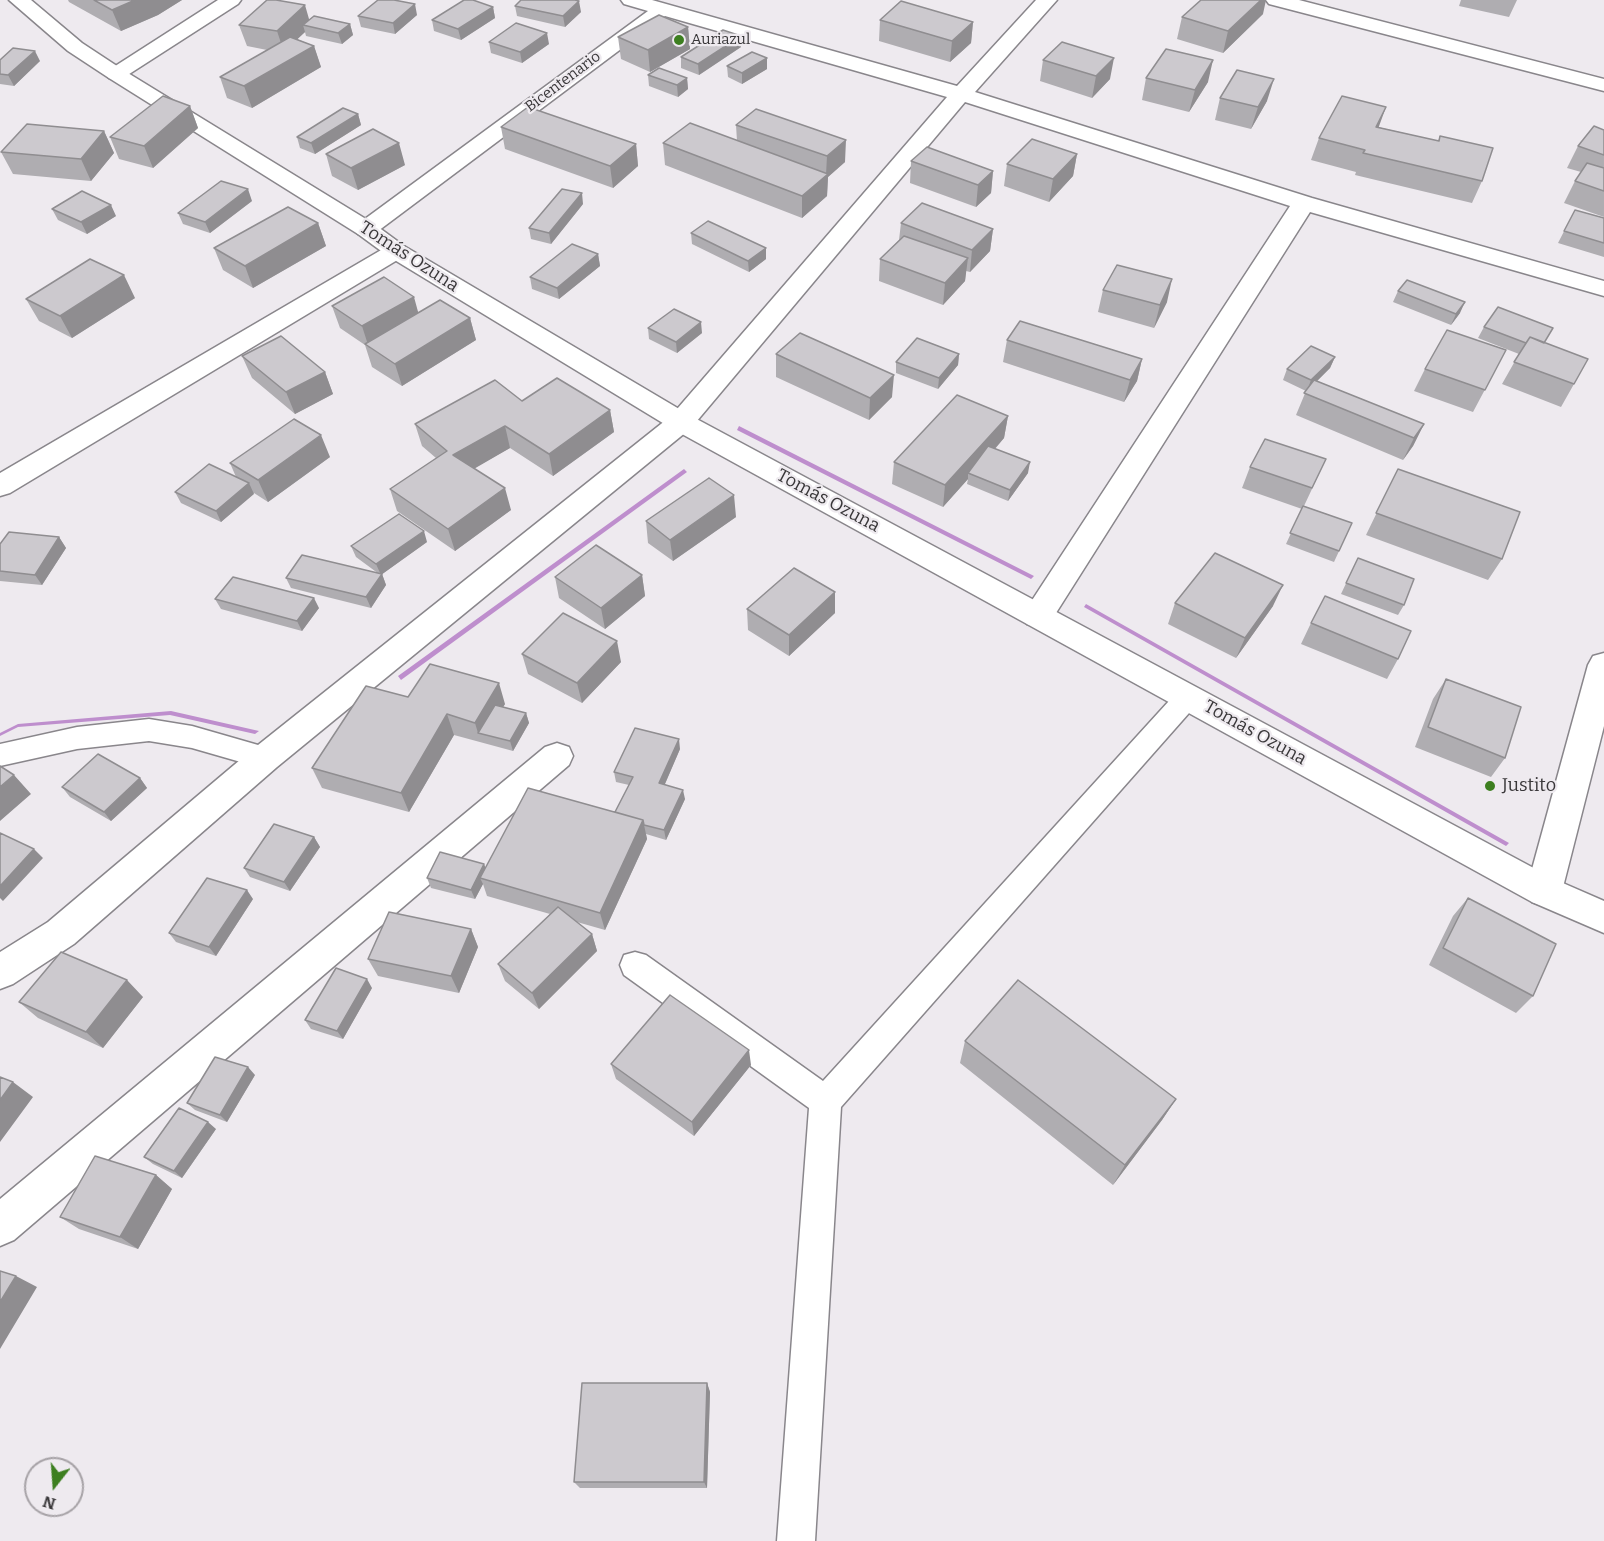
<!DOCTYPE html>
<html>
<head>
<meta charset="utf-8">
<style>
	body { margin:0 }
	#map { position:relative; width:1604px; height:1541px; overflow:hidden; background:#eeeaef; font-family:Bitter,serif }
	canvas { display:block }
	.north { position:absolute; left:24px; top:1457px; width:60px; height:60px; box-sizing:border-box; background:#eeeaef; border:2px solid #a6a2a6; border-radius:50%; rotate:197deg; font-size:16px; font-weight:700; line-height:24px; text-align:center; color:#393739 }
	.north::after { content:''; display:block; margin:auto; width:21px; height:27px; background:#3d7f20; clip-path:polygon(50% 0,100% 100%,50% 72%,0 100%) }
</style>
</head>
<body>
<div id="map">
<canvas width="1604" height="1541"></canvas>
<div class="north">N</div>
</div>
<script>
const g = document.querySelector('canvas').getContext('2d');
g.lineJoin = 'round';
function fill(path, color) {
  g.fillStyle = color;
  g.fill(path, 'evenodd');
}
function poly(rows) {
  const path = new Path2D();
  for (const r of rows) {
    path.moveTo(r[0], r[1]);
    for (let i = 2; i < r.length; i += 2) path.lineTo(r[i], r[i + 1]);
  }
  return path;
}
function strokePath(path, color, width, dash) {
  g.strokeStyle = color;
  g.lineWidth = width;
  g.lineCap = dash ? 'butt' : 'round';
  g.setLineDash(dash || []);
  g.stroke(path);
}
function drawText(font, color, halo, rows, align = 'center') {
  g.font = font + ' Bitter,serif';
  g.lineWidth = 4.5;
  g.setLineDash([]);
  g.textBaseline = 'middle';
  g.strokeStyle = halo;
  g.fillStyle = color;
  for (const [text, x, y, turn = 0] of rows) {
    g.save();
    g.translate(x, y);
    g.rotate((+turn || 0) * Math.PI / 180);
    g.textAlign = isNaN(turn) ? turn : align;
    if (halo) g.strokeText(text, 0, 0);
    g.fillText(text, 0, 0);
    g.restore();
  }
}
fill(poly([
	[739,426,1034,576,1031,579,737,430],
	[684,469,687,472,401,680,398,676],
	[1086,604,1509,843,1506,846,1084,607],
	[171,711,259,731,255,734,170,715,18,727,0,736,0,733,18,724]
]), '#be8ecd');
const service = poly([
	[1188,687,1197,690,1201,697,1197,704,841,1107,815,1541,777,1541,809,1108,624,975,620,965,624,955,635,952,646,955,823,1081,1179,690,1188,687],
	[149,719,192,726,265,747,274,750,278,758,274,766,265,769,192,748,149,741,77,749,0,766,0,744,77,727,149,719]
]);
const minor = poly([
	[218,0,241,0,238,4,123,78,116,80,109,78,106,74,109,70,218,0],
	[621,0,652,0,957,86,1036,0,1057,0,975,92,1312,198,1604,281,1604,296,1310,212,1049,624,1038,627,1027,624,1023,616,1027,608,1290,206,965,102,691,428,277,767,74,944,13,984,0,989,0,952,48,922,253,749,671,416,947,97,665,16,374,234,366,236,358,234,354,229,358,224,648,11,624,4,621,0],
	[1266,0,1299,0,1604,79,1604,91,1269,4,1266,0],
	[396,244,404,246,408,251,404,256,10,493,0,496,0,473,388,246,396,244],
	[1604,653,1604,726,1562,891,1556,902,1544,906,1532,902,1526,891,1588,665,1593,656,1604,653],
	[557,743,569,747,573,756,569,765,14,1240,0,1246,0,1199,545,747,557,743]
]);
const tertiary = poly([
	[9,0,31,0,82,43,123,70,374,224,404,246,691,416,1556,880,1604,901,1604,933,1532,902,671,428,388,256,358,234,109,78,68,51,9,0]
]);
strokePath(service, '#89868b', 3);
strokePath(minor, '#89868b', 3);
strokePath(tertiary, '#89868b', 3);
fill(service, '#fff');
fill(minor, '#fff');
fill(tertiary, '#fff');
fill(poly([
	[68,0,182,0,158,15,121,31,69,2],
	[1461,0,1517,0,1509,17,1459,6],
	[515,6,581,12,565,27,517,16],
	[493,7,495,18,461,40,434,31,432,20],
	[1263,14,1223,53,1177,39,1182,17],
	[417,15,395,34,361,27,358,16],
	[310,20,350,24,353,35,342,44,306,36,305,32,297,39,314,46,321,67,252,108,227,98,220,77,267,50,247,46,239,25],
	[880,20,973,22,971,43,950,62,879,41],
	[688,27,690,49,650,72,621,59,618,37],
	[489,42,549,44,522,63,491,53],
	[741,47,699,75,681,68,681,57],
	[767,58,767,69,742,84,728,77,727,66],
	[0,60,40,61,14,86,0,84],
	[1043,60,1110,79,1092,98,1040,81],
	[648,75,687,78,688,89,678,97,649,86],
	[1146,78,1208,82,1189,112,1142,100],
	[1220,98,1267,101,1251,129,1215,120],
	[190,106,198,128,153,168,119,159,110,137],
	[358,114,361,125,315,154,300,148,297,137],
	[736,125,845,162,828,177,827,196,802,218,665,165,663,143,737,141],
	[501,127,636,144,638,166,613,188,505,149],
	[1378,127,1438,141,1440,136,1482,181,1472,203,1355,175,1356,172,1311,160,1319,138],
	[1604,130,1604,217,1564,203,1575,181,1581,172,1567,168,1578,146],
	[104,131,114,153,91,181,13,174,1,152],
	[326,154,405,165,358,190,332,176],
	[1077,154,1073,176,1049,202,1004,186,1007,164],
	[911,161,993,171,991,193,976,207,910,183],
	[252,201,210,233,183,224,178,213],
	[583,204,551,244,531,239,529,228],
	[52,209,116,216,87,234,58,220],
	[1575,210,1604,218,1604,257,1558,243],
	[318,223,326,246,253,288,223,270,214,248],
	[901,223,993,229,990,251,970,272,966,271,965,281,943,305,879,281,880,259,899,240],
	[691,233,766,248,766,259,749,272,692,244],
	[598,254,600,266,559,299,532,289,530,277],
	[1103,290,1167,302,1154,328,1098,312],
	[1398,291,1460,313,1451,325,1393,302],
	[135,298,72,338,39,321,26,299],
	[332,306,418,313,470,318,476,340,402,386,372,367,365,345,340,328],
	[1484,327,1545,343,1574,384,1561,407,1502,384,1519,354,1478,338],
	[648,328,702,333,677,353,649,339],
	[1007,340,1142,359,1137,381,1124,402,1003,362],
	[1506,350,1473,412,1414,391,1425,369],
	[776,354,892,397,869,420,776,377],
	[959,354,958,365,938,389,896,373,896,362],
	[242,356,325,372,333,394,295,414,252,378],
	[1335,357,1330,368,1317,381,1424,424,1413,446,1403,460,1296,415,1306,391,1283,380,1287,369],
	[522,401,610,410,614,432,553,476,510,448,474,468,511,510,455,551,397,511,390,489,436,458,422,446,415,424],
	[1008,416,1004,438,995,449,1028,473,1008,501,967,484,968,479,943,507,892,484,894,462],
	[330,457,268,502,254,493,221,522,181,503,175,492,236,477,230,463],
	[1326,459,1304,506,1352,523,1334,562,1286,544,1302,509,1242,488,1250,467],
	[1398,469,1502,559,1488,580,1366,535],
	[736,517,673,561,648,543,646,521],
	[59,537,66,548,42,585,0,581,0,544],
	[427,542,382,574,386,585,371,608,291,588,286,578,379,574,356,557,351,546],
	[1358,558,1404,605,1398,615,1341,594],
	[642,575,645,596,605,629,559,598,555,577],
	[835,592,835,613,789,656,748,630,747,609],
	[215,599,319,608,302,631,221,609],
	[1175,603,1273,606,1236,658,1168,624],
	[1311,623,1398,659,1387,679,1301,644],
	[522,654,621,662,582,703,528,674],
	[1446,679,1505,758,1491,777,1415,747,1433,699],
	[408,697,505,704,503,707,526,713,529,723,513,751,454,735,409,812,322,788,312,768],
	[680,749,665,784,685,799,666,840,646,834,647,839,605,930,577,922,592,934,597,951,539,1009,505,981,498,964,550,914,487,896,483,884,475,899,431,888,427,878,484,864,485,868,615,812,629,785,616,782,614,772],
	[140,778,147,788,111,821,70,797,62,787],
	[314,837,320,847,290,891,250,877,244,868],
	[1468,898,1533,996,1516,1013,1429,965,1453,916],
	[253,899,216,956,176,942,169,933],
	[471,929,478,947,459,993,378,976,368,959],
	[372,988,343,1039,311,1029,305,1020],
	[143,997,103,1048,38,1018,19,1002],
	[965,1041,1176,1099,1162,1120,1113,1185,960,1063],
	[611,1064,751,1065,694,1136,616,1079],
	[255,1075,227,1122,195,1110,187,1103],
	[216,1129,182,1178,153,1164,144,1157],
	[156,1175,172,1189,138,1249,79,1229,60,1217],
	[707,1383,710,1392,707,1488,580,1488,574,1482]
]), '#afadb1');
fill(poly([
	[135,0,182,0,158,15,121,31,112,10],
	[1261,0,1266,0,1263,14,1223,53,1228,31],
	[579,1,581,12,565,27,563,16],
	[415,4,417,15,395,34,393,23],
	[305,5,311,26,303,25,305,32,284,52,277,31],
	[493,7,495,18,461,40,458,29],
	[973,22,971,43,950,62,952,41],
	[350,24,353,35,342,44,338,33],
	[688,27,690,49,650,72,648,50],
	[547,33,549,44,522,63,520,52],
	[741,36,741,47,699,75,698,64],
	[314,46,321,67,252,108,244,86],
	[35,51,40,61,14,86,8,75],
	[767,58,767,69,742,84,742,73],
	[1114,58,1110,79,1092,98,1096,76],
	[1213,60,1208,82,1189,112,1195,90],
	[687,78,688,89,678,97,677,85],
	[1274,79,1267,101,1251,129,1258,107],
	[190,106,198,128,153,168,144,146],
	[1386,107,1378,129,1376,127],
	[358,114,361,125,315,154,311,143],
	[104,131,114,153,91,181,81,159],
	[846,140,845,162,828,177,827,196,802,218,802,196,826,175,827,156],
	[399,143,405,165,358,190,351,168],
	[636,144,638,166,613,188,610,166],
	[1077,154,1073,176,1049,202,1053,179],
	[993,171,991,193,976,207,978,185],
	[248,189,252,201,210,233,205,222],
	[582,193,583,204,551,244,549,233],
	[111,205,116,216,87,234,81,222],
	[318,223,326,246,253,288,245,266],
	[993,229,990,251,970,272,972,250],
	[766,248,766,259,749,272,748,261],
	[598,254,600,266,559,299,557,288],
	[968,258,965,281,943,305,945,283],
	[124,275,135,298,72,338,60,316],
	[1172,279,1167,302,1154,328,1160,305],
	[414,297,420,319,369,348,362,326],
	[1465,302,1460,313,1451,325,1456,314],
	[470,318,476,340,402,386,395,364],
	[701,322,702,333,677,353,676,342],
	[959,354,958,365,938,389,939,378],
	[1335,357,1330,368,1307,391,1311,380],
	[1142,359,1137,381,1124,402,1130,380],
	[325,372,333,394,295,414,286,392],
	[894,375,892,397,869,420,870,398],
	[610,410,614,432,553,476,549,454],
	[1008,416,1004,438,972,475,968,473,968,479,943,507,945,485],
	[1424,424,1413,446,1403,460,1414,438],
	[505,426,510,448,460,477,453,455],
	[321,435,330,457,268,502,258,480],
	[1030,462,1028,473,1008,501,1010,490],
	[249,483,254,494,221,522,216,511],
	[505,488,511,510,455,551,448,529],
	[734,495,736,517,673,561,670,540],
	[424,531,427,542,381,575,376,564],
	[59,537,66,548,42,585,35,575],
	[382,574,386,585,371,608,366,597],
	[642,575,645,596,605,629,601,608],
	[1283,585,1273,606,1236,658,1245,638],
	[835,592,835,613,789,656,789,635],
	[314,598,319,608,302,631,297,621],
	[617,641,621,662,582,703,577,683],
	[499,683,505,704,486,735,478,733,475,723],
	[526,713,529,723,513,751,510,741],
	[447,714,454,735,409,812,401,793],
	[679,739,680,749,661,793,659,783],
	[14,775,31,794,0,821,0,787],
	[140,778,147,788,111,821,104,812],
	[683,790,685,799,666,840,664,830],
	[643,820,647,839,605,930,600,913],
	[314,837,320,847,290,891,284,882],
	[34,849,43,858,3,901,0,898,0,886],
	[484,864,488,874,480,878,483,884,475,899,471,890],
	[247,890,253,899,216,956,209,947],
	[471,929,478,947,459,993,451,976],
	[592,934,597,951,539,1009,532,993],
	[367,979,372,988,343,1039,337,1031],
	[127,980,143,997,103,1048,86,1032],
	[749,1050,751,1065,694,1136,692,1122],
	[248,1067,255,1075,227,1122,220,1115],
	[13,1082,33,1097,0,1142,0,1100],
	[1176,1099,1162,1120,1113,1185,1125,1165],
	[208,1122,216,1129,182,1178,174,1171],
	[156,1175,172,1189,138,1249,120,1237],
	[16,1276,37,1287,0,1349,0,1302],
	[707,1383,710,1392,707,1488,704,1482]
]), '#8f8d90');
const building = poly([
	[94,0,135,0,112,10,94,0],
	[267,0,276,0,305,5,277,31,239,25,267,0],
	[378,0,394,0,415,4,393,23,358,16,378,0],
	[464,0,473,0,493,7,458,29,432,20,464,0],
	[521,0,575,0,579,1,563,16,515,6,521,0],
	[1201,0,1261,0,1228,31,1182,17,1201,0],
	[901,1,973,22,952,41,880,20,901,1],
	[659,15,688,27,648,50,618,37,659,15],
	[314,16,350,24,338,33,303,25,314,16],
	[516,23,547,33,520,52,489,42,516,23],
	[723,30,741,36,698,64,681,57,723,30],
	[290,37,314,46,244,86,220,77,290,37],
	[1062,42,1114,58,1096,76,1043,60,1062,42],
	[13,48,35,51,8,75,0,74,0,60,13,48],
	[1166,49,1213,60,1195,90,1146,78,1166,49],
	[752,52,767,58,742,73,727,66,752,52],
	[659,68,687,78,677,85,648,75,659,68],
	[1237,70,1274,79,1258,107,1220,98,1237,70],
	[163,96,190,106,144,146,110,137,163,96],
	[1342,96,1386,107,1376,127,1439,141,1440,136,1493,148,1482,181,1363,153,1365,150,1319,138,1342,96],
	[528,107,636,144,610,166,501,127,528,107],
	[343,108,358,114,311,143,297,137,343,108],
	[756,109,846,140,827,156,736,125,756,109],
	[690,123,828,174,802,196,663,143,690,123],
	[27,124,104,131,81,159,1,152,27,124],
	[1594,126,1604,130,1604,155,1578,146,1594,126],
	[373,129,399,143,351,168,326,154,373,129],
	[1032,139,1077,154,1053,179,1007,164,1032,139],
	[927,147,993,171,978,185,911,161,927,147],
	[1587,163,1604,168,1604,191,1575,181,1587,163],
	[221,181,248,189,205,222,178,213,221,181],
	[562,189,582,193,549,233,529,228,562,189],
	[82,191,111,205,81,222,52,209,82,191],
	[922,203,993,229,972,250,901,223,922,203],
	[288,207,318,223,245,266,214,248,288,207],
	[1575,210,1604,218,1604,243,1564,231,1575,210],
	[708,221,766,248,748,261,691,233,708,221],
	[904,236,968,258,945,283,880,259,904,236],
	[572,244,598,254,557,288,530,277,572,244],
	[90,259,124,275,60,316,26,299,90,259],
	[1117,265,1172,279,1160,305,1103,290,1117,265],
	[384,277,414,297,362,326,332,306,384,277],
	[1407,280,1465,302,1456,314,1398,291,1407,280],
	[440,300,470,318,395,364,365,344,440,300],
	[1498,307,1553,328,1544,343,1530,337,1526,343,1484,327,1498,307],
	[674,309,701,322,676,342,648,328,674,309],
	[1020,321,1142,359,1130,380,1007,340,1020,321],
	[1447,330,1506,350,1485,390,1425,369,1447,330],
	[800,333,894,375,870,398,776,354,800,333],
	[281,336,325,372,286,392,242,356,281,336],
	[1530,337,1588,359,1574,384,1514,362,1530,337],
	[917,338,959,354,939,378,896,362,917,338],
	[1311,346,1335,357,1311,380,1287,369,1311,346],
	[557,378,610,410,549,454,505,426,453,455,505,488,448,529,390,489,447,451,415,424,495,380,522,401,557,378],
	[1314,380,1424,424,1414,438,1304,393,1314,380],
	[957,395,1008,416,945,485,894,462,957,395],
	[294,419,321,435,258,480,230,463,294,419],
	[1265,439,1326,459,1312,488,1250,467,1265,439],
	[988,446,1030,462,1010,490,968,473,988,446],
	[209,464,249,483,216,511,175,492,209,464],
	[1398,469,1520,512,1502,559,1376,513,1398,469],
	[709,478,734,495,670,540,646,521,709,478],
	[1303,506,1352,523,1339,551,1290,533,1303,506],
	[399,514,424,531,376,564,351,546,399,514],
	[9,532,59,537,35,575,0,571,0,544,9,532],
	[596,545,642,575,601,608,555,577,596,545],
	[1215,553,1283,585,1245,638,1175,603,1215,553],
	[302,555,382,574,366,597,286,578,302,555],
	[1358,558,1414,579,1404,605,1346,583,1358,558],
	[794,568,835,592,789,635,747,609,794,568],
	[233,577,314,598,297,621,215,599,233,577],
	[1325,596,1411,631,1398,659,1311,623,1325,596],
	[563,613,617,641,577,683,522,654,563,613],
	[430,664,499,683,475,723,447,714,401,793,312,768,366,686,408,697,430,664],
	[1446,679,1521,707,1505,758,1428,727,1446,679],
	[495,705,526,713,510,741,478,733,495,705],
	[635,728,679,739,659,783,683,790,664,830,644,825,643,820,615,812,633,777,614,772,635,728],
	[98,754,140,778,104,812,62,787,98,754],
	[0,766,14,775,0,787,0,766],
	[528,788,643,820,600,913,480,878,528,788],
	[274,824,314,837,284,882,244,868,274,824],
	[0,833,34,849,0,886,0,833],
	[440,852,484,864,471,890,427,878,440,852],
	[207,878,247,890,209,947,169,933,207,878],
	[1468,898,1556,944,1533,996,1443,948,1468,898],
	[558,907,592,934,532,993,498,964,558,907],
	[389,912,471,929,451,976,368,959,389,912],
	[61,952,127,980,86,1032,19,1002,61,952],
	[336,968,367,979,337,1031,305,1020,336,968],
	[1018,980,1176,1099,1125,1165,965,1041,1018,980],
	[670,995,749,1050,692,1122,611,1064,670,995],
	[215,1057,248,1067,220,1115,187,1103,215,1057],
	[0,1077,13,1082,0,1100,0,1077],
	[179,1108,208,1122,174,1171,144,1157,179,1108],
	[95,1156,156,1175,120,1237,60,1217,95,1156],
	[0,1271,16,1276,0,1302,0,1271],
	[582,1383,707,1383,704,1482,574,1482,582,1383]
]);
fill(building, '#ccc9ce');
strokePath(building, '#8f8d90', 1.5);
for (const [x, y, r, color] of [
	[679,40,6,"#3d7f20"],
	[1490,786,6,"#3d7f20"]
]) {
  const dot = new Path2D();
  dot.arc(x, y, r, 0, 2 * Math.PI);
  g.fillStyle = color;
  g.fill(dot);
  strokePath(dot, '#eeeaef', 2);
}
drawText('15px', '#393739', '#eeeaef', [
	["Auriazul",691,40]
], 'left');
drawText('15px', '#393739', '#eeeaef', [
	["Bicentenario",563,82,-37]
]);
drawText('18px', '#393739', '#eeeaef', [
	["Tomás Ozuna",409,257,33],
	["Tomás Ozuna",828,501,28],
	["Tomás Ozuna",1255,733,29]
]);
drawText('18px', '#393739', '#eeeaef', [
	["Justito",1502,786]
], 'left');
</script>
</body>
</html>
